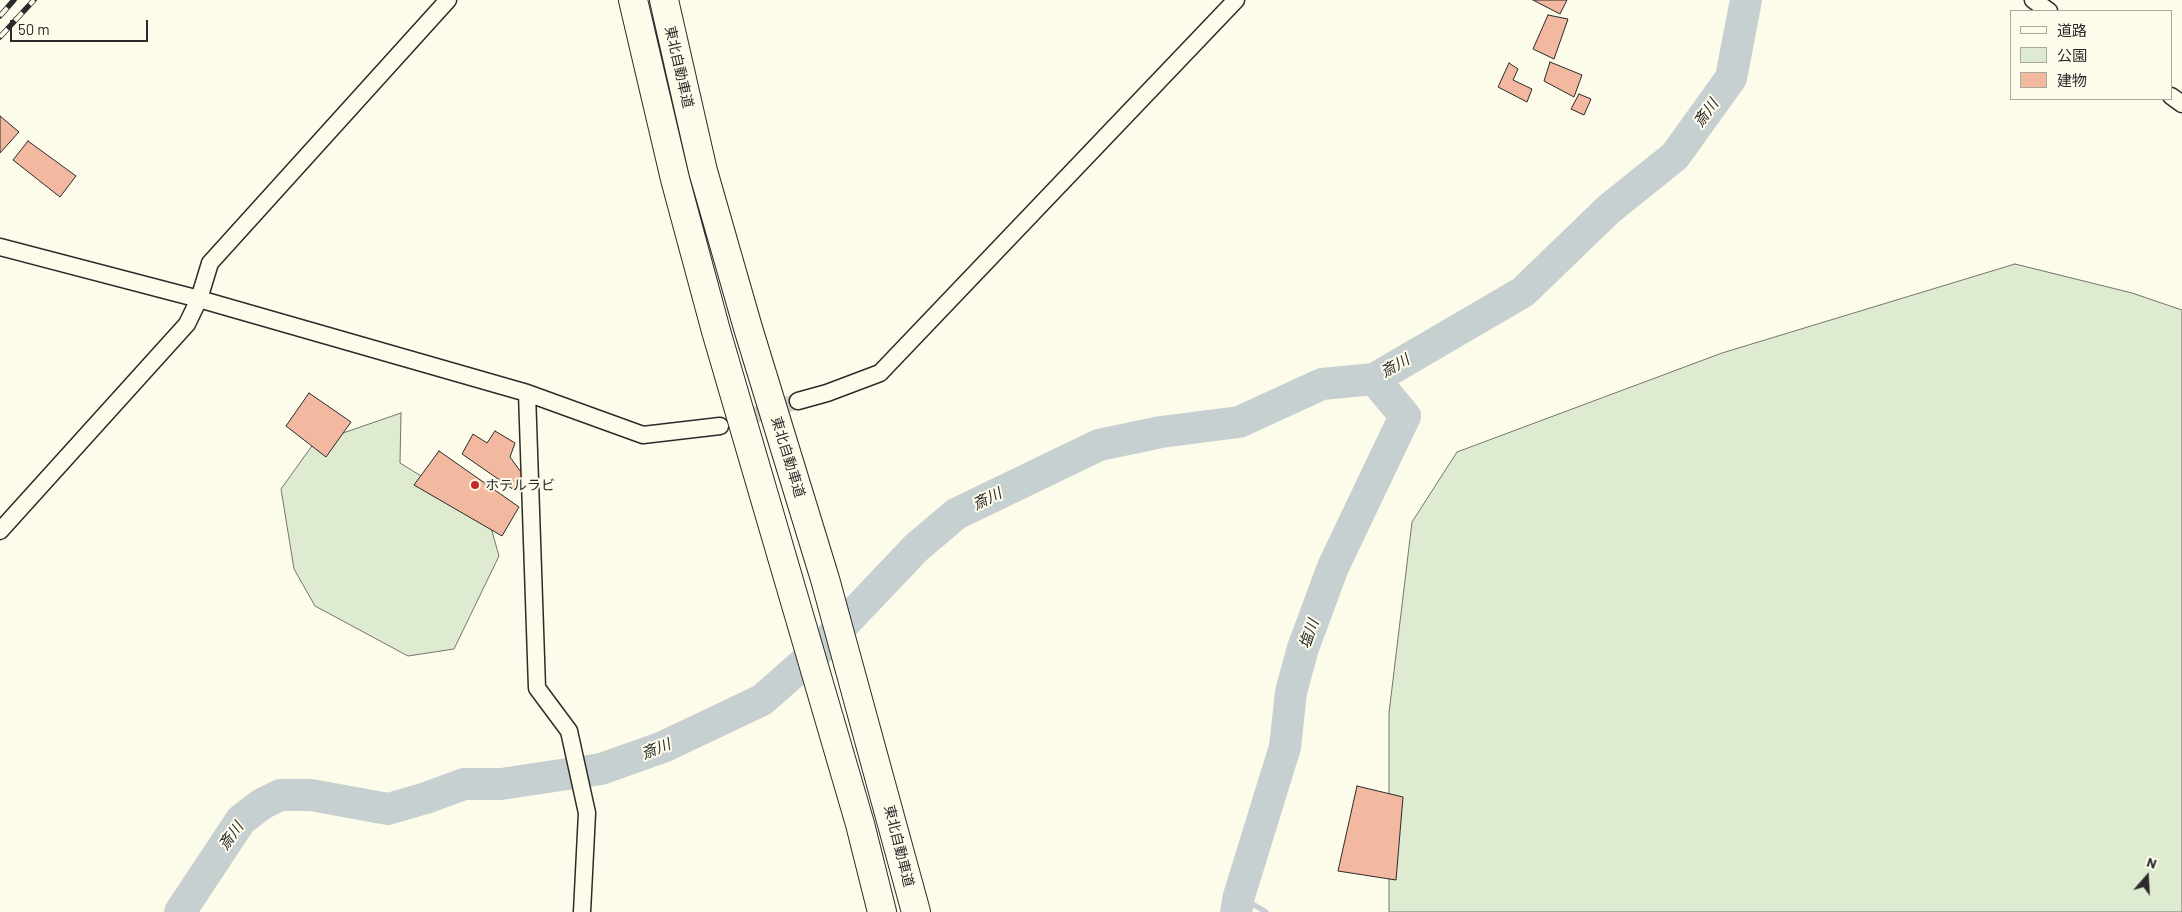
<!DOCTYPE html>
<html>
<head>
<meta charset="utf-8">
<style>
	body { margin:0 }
	#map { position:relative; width:2182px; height:912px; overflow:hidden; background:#fdfbea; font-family:Barlow,"Noto Sans JP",sans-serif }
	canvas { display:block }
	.legend { position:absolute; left:2010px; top:10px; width:162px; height:90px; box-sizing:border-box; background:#fdfbea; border:1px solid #a9a89e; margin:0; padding:6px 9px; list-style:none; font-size:15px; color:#2b2b2b }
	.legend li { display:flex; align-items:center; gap:10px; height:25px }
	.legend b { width:25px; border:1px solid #a9a89e }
	.north { position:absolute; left:2122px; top:852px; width:50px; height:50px; -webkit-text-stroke:4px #fdfbea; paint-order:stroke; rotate:19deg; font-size:14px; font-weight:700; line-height:20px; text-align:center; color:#2b2b2b }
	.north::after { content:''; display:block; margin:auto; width:18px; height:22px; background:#2b2b2b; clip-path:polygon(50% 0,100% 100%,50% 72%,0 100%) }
	.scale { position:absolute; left:10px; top:20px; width:138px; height:22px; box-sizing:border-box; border:2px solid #2b2b2b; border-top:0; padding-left:6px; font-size:15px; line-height:18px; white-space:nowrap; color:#2b2b2b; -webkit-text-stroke:4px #fdfbea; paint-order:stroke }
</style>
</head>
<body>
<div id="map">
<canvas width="2182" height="912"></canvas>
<ul class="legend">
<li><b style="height:6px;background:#fdfbea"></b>道路</li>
<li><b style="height:14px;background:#deebd1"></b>公園</li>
<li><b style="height:14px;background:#f2b8a0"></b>建物</li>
</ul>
<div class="north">N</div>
<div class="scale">50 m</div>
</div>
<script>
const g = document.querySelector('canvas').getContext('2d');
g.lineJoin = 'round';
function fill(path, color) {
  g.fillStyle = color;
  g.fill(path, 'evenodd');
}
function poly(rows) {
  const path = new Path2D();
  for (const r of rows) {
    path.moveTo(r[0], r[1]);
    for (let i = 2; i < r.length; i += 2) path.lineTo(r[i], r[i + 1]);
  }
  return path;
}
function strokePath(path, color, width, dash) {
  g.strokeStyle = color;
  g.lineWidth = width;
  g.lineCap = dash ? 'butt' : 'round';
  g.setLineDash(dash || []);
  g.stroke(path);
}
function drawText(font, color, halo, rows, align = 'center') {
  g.font = font + ' Barlow,"Noto Sans JP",sans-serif';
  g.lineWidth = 4;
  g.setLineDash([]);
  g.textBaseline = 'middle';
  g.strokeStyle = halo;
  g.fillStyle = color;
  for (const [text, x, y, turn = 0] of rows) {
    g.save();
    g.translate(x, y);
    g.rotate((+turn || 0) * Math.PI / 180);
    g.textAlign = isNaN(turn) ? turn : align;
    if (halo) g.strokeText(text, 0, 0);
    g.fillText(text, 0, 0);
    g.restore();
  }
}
const green = poly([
	[2015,264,2132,293,2182,310,2182,912,1389,912,1389,713,1412,522,1457,452,1722,353,2015,264],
	[401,413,400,463,488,517,499,556,454,649,408,656,315,606,294,569,281,489,314,443,401,413]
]);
fill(green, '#deebd1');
strokePath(green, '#74746e', 1);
strokePath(poly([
	[1239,896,1266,912]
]), '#c7d0d0', 5.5);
strokePath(poly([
	[180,912,241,820,262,804,280,795,311,795,388,809,426,798,464,784,501,784,601,769,663,747,762,700,820,649,916,548,956,514,1099,445,1161,432,1239,422,1322,384,1374,379,1523,292,1609,209,1675,156,1731,78,1746,0],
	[1236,912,1239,896,1285,747,1291,692,1303,648,1333,567,1405,416,1374,379]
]), '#c7d0d0', 32);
const building = poly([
	[1533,0,1567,0,1560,14,1533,0],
	[1548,15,1568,19,1554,59,1533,49,1548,15],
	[1550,62,1582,75,1574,97,1544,81,1550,62],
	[1509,63,1518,69,1513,80,1532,89,1527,102,1498,87,1509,63],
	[1579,94,1591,99,1584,115,1571,109,1579,94],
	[0,116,19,132,0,153,0,116],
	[28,141,76,176,60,197,13,160,28,141],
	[309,393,351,422,326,457,286,426,309,393],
	[495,431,515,443,510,457,523,475,514,490,462,454,473,434,487,443,495,431],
	[439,451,519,507,502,536,414,485,439,451],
	[1357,786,1403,797,1396,880,1338,871,1357,786]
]);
fill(building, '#f2b8a0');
strokePath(building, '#2b2b2b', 1);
strokePath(poly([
	[733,422,798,401]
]), '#d3d1c4', 16, [16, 8]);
const minor = poly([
	[2033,0,2049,11],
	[2171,96,2182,104],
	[0,247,199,299,527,393,643,435,720,426],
	[527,393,537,688,569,731,587,813,582,912],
	[798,401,827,393,880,373,1236,0],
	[0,531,187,324,199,299,210,263,448,0]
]);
const motorway = poly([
	[633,0,675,179,716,331,860,824,882,912],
	[664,0,703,171,748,328,825,579,916,912]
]);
strokePath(minor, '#2b2b2b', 19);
strokePath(motorway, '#2b2b2b', 30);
strokePath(minor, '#fdfbea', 16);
strokePath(motorway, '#fdfbea', 28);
const rail = poly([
	[0,16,14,0],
	[0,37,34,0]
]);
strokePath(rail, '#2b2b2b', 5.5);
strokePath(rail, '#fdfbea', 4, [11]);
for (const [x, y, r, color] of [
	[475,485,5,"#c62828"]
]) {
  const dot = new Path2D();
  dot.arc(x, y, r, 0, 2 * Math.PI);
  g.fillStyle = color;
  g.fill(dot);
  strokePath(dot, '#fdfbea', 2);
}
drawText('14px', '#2b2b2b', '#fdfbea', [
	["東北自動車道",679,67,77],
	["東北自動車道",788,457,73],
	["東北自動車道",899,846,76]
]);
drawText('14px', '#2b2b2b', '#fdfbea', [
	["ホテルラビ",485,485]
], 'left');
drawText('italic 15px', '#2b2b2b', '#fdfbea', [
	["斎川",1706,113,-54],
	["斎川",1395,366,-30],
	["斎川",987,499,-26],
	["塩川",1309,634,-71],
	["斎川",656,749,-22],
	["斎川",231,836,-54]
]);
</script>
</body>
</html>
